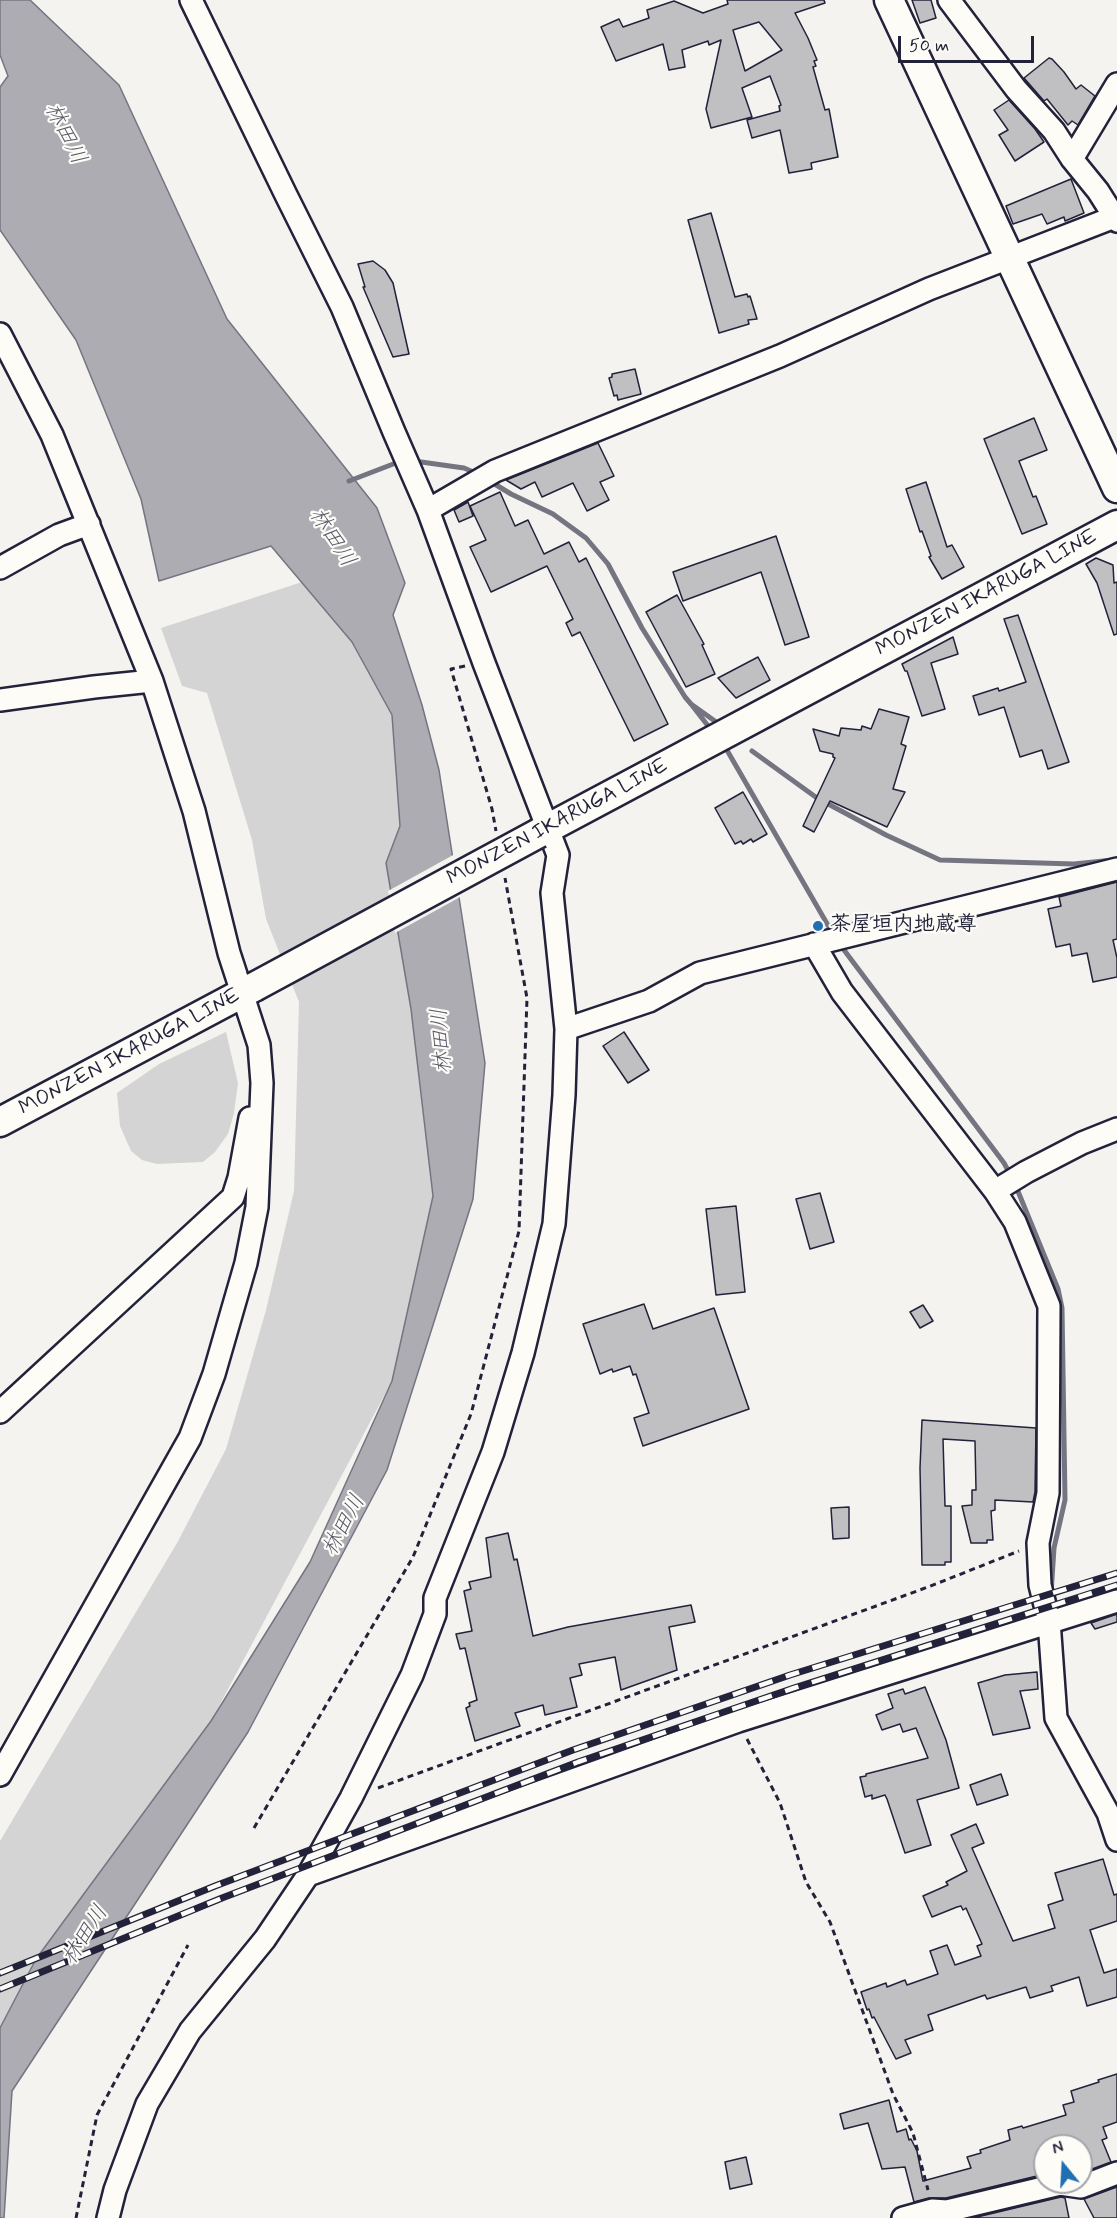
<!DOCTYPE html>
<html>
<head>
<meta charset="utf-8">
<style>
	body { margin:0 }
	#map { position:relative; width:1117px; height:2218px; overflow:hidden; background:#f4f3ef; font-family:Mynerve,sans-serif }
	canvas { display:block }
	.north { position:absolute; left:1033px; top:2134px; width:60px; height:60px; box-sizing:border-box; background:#fdfcf7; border:2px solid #a5a5ac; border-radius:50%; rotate:342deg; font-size:16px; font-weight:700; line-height:24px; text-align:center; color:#22223b }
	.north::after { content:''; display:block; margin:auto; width:21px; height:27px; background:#1f6fb2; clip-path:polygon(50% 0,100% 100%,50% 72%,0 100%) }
	.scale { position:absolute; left:898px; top:36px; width:136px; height:27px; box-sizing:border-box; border:3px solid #22223b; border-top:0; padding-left:8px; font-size:18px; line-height:21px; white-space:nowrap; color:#22223b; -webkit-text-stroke:4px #fdfcf7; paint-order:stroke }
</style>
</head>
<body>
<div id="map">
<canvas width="1117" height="2218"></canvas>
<div class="north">N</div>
<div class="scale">50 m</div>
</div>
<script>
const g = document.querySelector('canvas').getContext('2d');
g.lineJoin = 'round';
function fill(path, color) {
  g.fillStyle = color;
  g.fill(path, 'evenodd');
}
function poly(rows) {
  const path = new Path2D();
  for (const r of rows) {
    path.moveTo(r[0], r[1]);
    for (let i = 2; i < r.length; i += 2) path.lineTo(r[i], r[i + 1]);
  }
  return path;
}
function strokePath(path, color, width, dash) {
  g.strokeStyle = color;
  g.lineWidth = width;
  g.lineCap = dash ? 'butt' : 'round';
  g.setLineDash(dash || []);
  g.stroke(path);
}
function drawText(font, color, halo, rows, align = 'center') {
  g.font = font + ' Mynerve,"Klee One",sans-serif';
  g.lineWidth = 4.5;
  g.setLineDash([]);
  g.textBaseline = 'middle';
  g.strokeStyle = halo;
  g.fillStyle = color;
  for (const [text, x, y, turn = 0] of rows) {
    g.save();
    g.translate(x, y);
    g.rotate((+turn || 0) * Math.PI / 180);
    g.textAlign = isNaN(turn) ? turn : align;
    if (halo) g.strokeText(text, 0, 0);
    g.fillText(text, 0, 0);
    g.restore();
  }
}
fill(poly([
	[302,582,352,642,392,715,400,826,386,863,411,1009,433,1197,392,1381,211,1721,36,1959,0,2028,0,1841,177,1543,226,1449,266,1310,294,1191,299,1002,266,919,252,840,207,693,182,686,161,628],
	[226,1032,238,1083,234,1113,228,1134,215,1152,203,1162,157,1164,142,1160,131,1151,120,1126,117,1093,159,1064]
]), '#d5d4d5');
const water = poly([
	[0,0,30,0,119,85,227,319,377,508,405,583,393,615,422,705,439,770,485,1063,473,1199,387,1470,248,1732,12,2091,4,2218,0,2218,0,2028,36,1959,211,1721,310,1562,392,1381,433,1196,411,1009,386,863,400,826,392,715,352,642,271,546,159,581,141,499,76,340,0,230,0,87,8,76,0,55,0,0]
]);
fill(water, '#acacb2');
strokePath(water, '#757582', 1.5);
fill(poly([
	[455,854,462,896,395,933,388,891]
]), '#f4f3ef');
strokePath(poly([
	[414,461,464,468,478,474],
	[488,480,511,494,553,514,586,538,608,564,642,628,685,697,691,704,719,724],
	[349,481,401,461],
	[691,704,712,731],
	[724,745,833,934],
	[752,751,817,798,886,835,940,860,1074,864,1113,860],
	[838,942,1004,1163,1011,1176],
	[1015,1184,1058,1289,1062,1308,1065,1500,1054,1548,1051,1594]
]), '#757582', 5);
const building = poly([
	[727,0,824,0,825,3,795,13,808,38,817,60,814,61,816,66,813,67,825,110,829,109,838,157,811,163,812,169,789,173,780,130,752,138,747,120,780,111,779,106,781,105,770,76,742,88,752,117,711,128,706,109,721,40,709,45,708,41,682,50,685,67,669,70,663,44,616,61,601,27,619,19,623,27,649,18,647,10,674,1,703,13,728,4,727,0],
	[759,22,782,50,745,71,733,30,759,22],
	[912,0,931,0,936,18,920,23,912,0],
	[1049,58,1052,59,1064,72,1076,89,1081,85,1095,96,1078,125,1072,121,1068,125,1047,99,1044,101,1024,78,1049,58],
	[1009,100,1035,129,1044,142,1015,161,999,135,1008,130,994,110,1009,100],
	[1071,179,1084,213,1065,221,1064,217,1047,224,1042,214,1013,224,1006,206,1071,179],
	[711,213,735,297,747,294,748,297,750,296,757,319,748,320,749,324,719,333,688,220,711,213],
	[373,261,385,270,393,283,409,354,393,357,363,287,365,287,358,264,373,261],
	[635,369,641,394,618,400,617,395,614,396,609,378,612,377,612,374,635,369],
	[1034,418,1047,450,1019,461,1033,497,1036,496,1047,524,1022,534,984,439,1034,418],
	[598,443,614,476,600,482,609,500,587,511,573,483,542,497,535,482,521,489,506,480,598,443],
	[926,482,947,547,952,545,964,567,942,579,929,557,931,556,922,531,920,532,906,489,926,482],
	[500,492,515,526,528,520,544,554,569,542,579,562,586,558,668,724,634,741,580,632,572,636,566,623,573,619,547,566,491,592,470,547,486,540,470,506,500,492],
	[468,502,473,516,459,522,454,510,468,502],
	[776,536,809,637,785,645,761,572,683,601,673,572,776,536],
	[1096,558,1113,565,1114,583,1117,582,1117,634,1114,635,1097,583,1086,564,1096,558],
	[677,595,704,644,702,645,715,674,686,687,646,612,677,595],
	[1018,615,1069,762,1048,769,1042,750,1020,757,1004,707,979,715,973,696,998,688,999,691,1026,682,1004,619,1018,615],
	[953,637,958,654,931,663,945,709,922,716,907,671,905,671,902,664,953,637],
	[758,657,770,680,736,698,718,678,758,657],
	[879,709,909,717,901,744,906,746,893,789,905,792,887,827,830,801,814,832,803,826,835,758,833,757,833,754,820,751,813,729,839,736,841,728,861,730,862,726,871,729,879,709],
	[743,792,767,834,753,842,751,839,743,844,741,841,735,844,715,808,743,792],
	[1117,882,1117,939,1113,940,1117,958,1117,977,1093,982,1087,953,1072,956,1070,944,1056,947,1048,909,1061,906,1059,897,1117,882],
	[624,1032,649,1070,628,1083,603,1046,624,1032],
	[820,1193,834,1242,810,1249,796,1199,820,1193],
	[736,1206,745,1292,716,1295,706,1209,736,1206],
	[644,1304,653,1329,714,1308,749,1409,643,1446,634,1418,649,1413,636,1374,633,1375,630,1366,613,1372,612,1369,600,1374,583,1324,644,1304],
	[923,1305,933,1321,920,1328,910,1312,923,1305],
	[922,1420,1036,1428,1035,1492,1033,1502,995,1500,995,1510,991,1511,993,1540,987,1540,987,1543,971,1543,962,1506,972,1505,972,1490,976,1490,975,1441,943,1439,945,1506,951,1506,951,1562,945,1562,945,1565,922,1565,920,1468,922,1420],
	[849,1507,849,1538,833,1539,831,1508,849,1507],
	[508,1533,514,1560,517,1559,533,1636,568,1627,691,1605,695,1622,669,1627,677,1670,621,1690,615,1657,579,1664,582,1675,570,1678,577,1707,545,1715,543,1705,515,1713,520,1726,475,1741,466,1708,470,1706,469,1703,477,1700,465,1648,460,1649,456,1634,472,1631,464,1591,471,1589,469,1582,491,1577,486,1538,508,1533],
	[1117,1614,1117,1622,1095,1629,1091,1623,1117,1614],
	[1037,1672,1038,1689,1020,1691,1030,1728,993,1735,978,1683,1005,1675,1037,1672],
	[925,1687,946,1740,959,1788,917,1800,931,1845,905,1853,887,1799,885,1795,872,1799,872,1795,865,1797,860,1777,866,1776,866,1774,928,1758,916,1728,903,1732,900,1724,882,1730,876,1715,893,1708,888,1694,903,1689,905,1694,925,1687],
	[1001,1774,1008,1795,977,1805,970,1785,1001,1774],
	[976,1824,984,1843,972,1848,1013,1941,1055,1928,1048,1905,1063,1900,1055,1873,1103,1859,1114,1895,1117,1894,1117,1921,1090,1930,1104,1973,1117,1969,1117,1997,1087,2006,1079,1977,1051,1986,1053,1991,1030,1998,1026,1987,987,1999,985,1995,928,2015,933,2030,905,2040,911,2053,896,2059,874,2017,872,2018,869,2009,867,2010,861,1992,886,1983,887,1987,905,1980,907,1985,938,1974,930,1951,947,1945,955,1965,981,1956,977,1946,982,1944,966,1908,963,1910,961,1906,957,1907,932,1917,923,1896,948,1885,946,1882,967,1871,951,1835,976,1824],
	[1117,2074,1117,2122,1103,2127,1107,2138,1102,2140,1111,2162,1084,2172,1081,2163,1081,2146,1045,2146,1045,2174,946,2198,929,2198,914,2202,905,2167,882,2169,868,2123,844,2129,840,2114,889,2100,897,2132,906,2129,909,2140,911,2139,917,2151,923,2181,971,2168,967,2157,981,2153,980,2150,1010,2140,1008,2130,1022,2126,1023,2128,1066,2115,1063,2105,1074,2102,1071,2091,1099,2082,1098,2080,1117,2074],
	[746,2157,752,2184,730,2189,725,2162,746,2157],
	[1117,2187,1117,2218,1094,2218,1084,2199,1117,2187],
	[1061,2197,1065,2198,1069,2218,973,2218,1061,2197]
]);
fill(building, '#c0bfc2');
strokePath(building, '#22223b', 1.5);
const street = poly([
	[949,0,1016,89,1054,131,1072,159,1098,191,1117,221],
	[1072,159,1117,84],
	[0,334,52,435,152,681,194,811,229,953,259,1045,262,1083,257,1207,246,1263,214,1374,190,1438,0,1775],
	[428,510,495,471,780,356,929,289,1117,216],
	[0,568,59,535,89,524],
	[0,700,94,687,152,681],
	[814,944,842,992,995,1191,1015,1222,1049,1306,1048,1493,1038,1543,1040,1585,1049,1621,1056,1718,1108,1813,1117,1840],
	[566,1029,649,1001,700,973,1117,869],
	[995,1191,1026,1172,1082,1143,1117,1129],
	[0,1412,233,1197,239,1178,250,1118],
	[308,1875,738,1721,1117,1601],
	[108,2218,115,2190,147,2104,190,2031,265,1939,308,1875,351,1798,412,1675,435,1614,435,1598,493,1452,523,1353,554,1224,564,1095,566,1029,552,893,558,855,484,663,428,510,394,432,342,307,286,195,191,0],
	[903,2218,932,2210,947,2211,1060,2184,1081,2187,1117,2173]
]);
const secondary = poly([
	[889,0,1117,488],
	[539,833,1117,525],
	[0,1122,254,987]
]);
strokePath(street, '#22223b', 26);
strokePath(secondary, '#22223b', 33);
strokePath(poly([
	[465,666,451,669,492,809,496,831],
	[747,1739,780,1803,806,1882,830,1922,893,2094,913,2133,928,2190],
	[378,1788,928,1587,1019,1551],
	[254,1828,413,1557,471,1414,519,1231,527,998,505,878],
	[76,2218,97,2115,188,1945]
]), '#22223b', 3, [6, 4.5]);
strokePath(street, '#fdfcf7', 21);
strokePath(secondary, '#fdfcf7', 28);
const rail = poly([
	[0,1973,215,1886,573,1750,790,1675,1117,1573],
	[0,1989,222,1898,578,1762,794,1688,1117,1585]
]);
strokePath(rail, '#22223b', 7);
strokePath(rail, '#fdfcf7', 4.5, [14]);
const secondaryBridge = poly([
	[254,987,539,833]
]);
strokePath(secondaryBridge, '#22223b', 33, []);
strokePath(secondaryBridge, '#fdfcf7', 28);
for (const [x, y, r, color] of [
	[818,926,6,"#1f6fb2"]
]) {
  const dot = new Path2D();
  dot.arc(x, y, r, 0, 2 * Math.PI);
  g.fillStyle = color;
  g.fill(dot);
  strokePath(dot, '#fdfcf7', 2);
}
drawText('21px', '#22223b', '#fdfcf7', [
	["MONZEN IKARUGA LINE",987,594,-28],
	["MONZEN IKARUGA LINE",558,823,-28],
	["MONZEN IKARUGA LINE",130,1053,-28]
]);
drawText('bold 21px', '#22223b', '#fdfcf7', [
	["茶屋垣内地蔵尊",830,926]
], 'left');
drawText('italic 22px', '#59596b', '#fdfcf7', [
	["林田川",64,134,63],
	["林田川",331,538,57],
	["林田川",443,1041,-94],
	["林田川",345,1526,-62],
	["林田川",86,1936,-57]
]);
</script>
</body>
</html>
